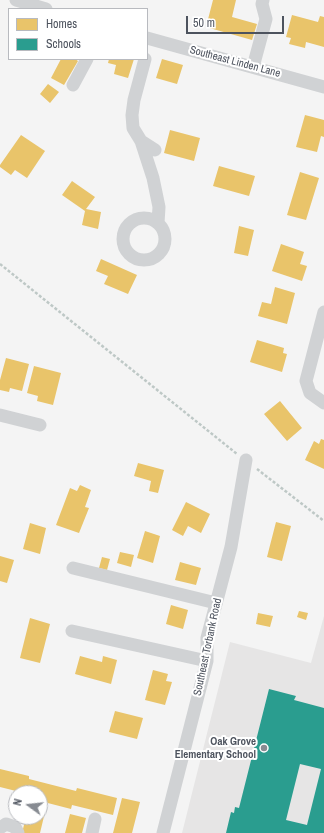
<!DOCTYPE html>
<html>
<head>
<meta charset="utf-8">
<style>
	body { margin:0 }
	#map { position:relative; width:324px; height:833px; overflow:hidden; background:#f4f4f4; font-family:"Archivo Narrow",sans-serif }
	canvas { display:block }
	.legend { position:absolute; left:8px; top:8px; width:140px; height:52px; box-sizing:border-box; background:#fff; border:1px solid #b8babf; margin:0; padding:5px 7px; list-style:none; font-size:12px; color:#4d535e }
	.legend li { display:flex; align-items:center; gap:8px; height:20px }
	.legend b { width:20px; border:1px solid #b8babf }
	.north { position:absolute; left:8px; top:785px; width:40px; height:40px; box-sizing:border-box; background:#fff; border:1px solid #b8babf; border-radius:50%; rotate:285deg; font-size:11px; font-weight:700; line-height:16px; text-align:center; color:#4d535e }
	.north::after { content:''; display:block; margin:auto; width:14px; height:18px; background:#878b92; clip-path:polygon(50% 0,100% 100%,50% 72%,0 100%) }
	.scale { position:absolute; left:186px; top:16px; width:98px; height:18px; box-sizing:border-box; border:2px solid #4d535e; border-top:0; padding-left:5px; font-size:12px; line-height:14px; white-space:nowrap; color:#4d535e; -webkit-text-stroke:3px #fff; paint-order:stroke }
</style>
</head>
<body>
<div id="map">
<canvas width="324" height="833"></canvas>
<ul class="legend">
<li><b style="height:11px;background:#e9c46a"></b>Homes</li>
<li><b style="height:11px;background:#2a9d8f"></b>Schools</li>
</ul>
<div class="north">N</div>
<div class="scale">50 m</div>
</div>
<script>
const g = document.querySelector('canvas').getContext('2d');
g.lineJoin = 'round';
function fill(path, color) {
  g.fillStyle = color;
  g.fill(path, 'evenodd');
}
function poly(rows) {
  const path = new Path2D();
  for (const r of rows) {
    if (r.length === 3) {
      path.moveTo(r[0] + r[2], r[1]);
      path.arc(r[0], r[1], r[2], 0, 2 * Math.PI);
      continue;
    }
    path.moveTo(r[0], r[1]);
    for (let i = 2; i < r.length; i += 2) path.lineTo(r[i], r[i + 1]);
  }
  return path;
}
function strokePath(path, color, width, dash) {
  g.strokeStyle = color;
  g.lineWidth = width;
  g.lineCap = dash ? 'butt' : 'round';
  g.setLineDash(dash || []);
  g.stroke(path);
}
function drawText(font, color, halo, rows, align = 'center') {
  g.font = font + ' "Archivo Narrow",sans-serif';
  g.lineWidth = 4;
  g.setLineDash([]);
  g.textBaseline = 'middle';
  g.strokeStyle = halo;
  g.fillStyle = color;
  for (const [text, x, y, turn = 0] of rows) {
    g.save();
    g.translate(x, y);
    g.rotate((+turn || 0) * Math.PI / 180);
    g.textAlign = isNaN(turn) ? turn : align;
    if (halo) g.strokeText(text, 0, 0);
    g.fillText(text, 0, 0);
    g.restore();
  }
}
fill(poly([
	[324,616,324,833,182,833,230,642,311,663]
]), '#e6e5e5');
fill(poly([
	[213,0,236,0,232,17,257,24,252,40,206,27],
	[292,15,318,22,320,16,324,17,324,47,306,42,305,48,289,44,291,38,286,37],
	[61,59,75,59,78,61,64,85,51,78],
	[109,59,134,59,128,78,114,74,116,65,108,63],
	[162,59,183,65,177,84,156,78],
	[48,84,59,92,50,103,40,94],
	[305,115,324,120,324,137,321,136,317,152,296,147],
	[170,130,200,138,194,161,164,153],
	[21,135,45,151,27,178,15,170,11,175,0,167,0,165],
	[219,166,255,176,249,196,213,186],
	[300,172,319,178,306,220,287,215],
	[72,181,95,197,86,209,101,212,98,229,82,225,85,211,62,195],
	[239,226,254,230,248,256,234,253],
	[281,244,304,252,300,264,307,266,302,281,272,271],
	[101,259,137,275,128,294,104,284,108,276,96,271],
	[275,287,295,293,287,324,258,316,262,302,271,304],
	[257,340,284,348,283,353,287,354,282,372,250,362],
	[6,358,29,364,22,391,10,388,9,392,0,390,0,380],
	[34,366,61,373,53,405,37,401,38,396,27,393],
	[280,401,302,428,287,441,264,414],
	[321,439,324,440,324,469,305,460,314,441,319,444],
	[138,463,164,470,158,493,149,491,151,481,134,476],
	[80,485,91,490,85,507,89,508,79,533,56,525,70,488,77,491],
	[186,502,210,514,201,533,188,526,183,536,172,530],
	[276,522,291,526,282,561,267,557],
	[30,523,46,528,40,554,23,549],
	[145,531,160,536,153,563,137,558],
	[120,552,134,555,131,567,117,563],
	[0,556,14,560,7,583,0,581],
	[102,557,110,559,107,570,99,568],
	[180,562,201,568,196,585,175,580],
	[171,605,188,610,183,629,166,624],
	[299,611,308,613,306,620,297,617],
	[258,613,273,616,270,627,256,624],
	[30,618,50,624,40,663,20,658],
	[80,656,102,662,103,656,117,660,111,684,75,674],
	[153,670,168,674,166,681,172,682,165,705,145,700],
	[115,711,143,718,137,739,109,732],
	[0,769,29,776,29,779,76,791,77,788,117,798,113,815,72,805,71,809,40,801,40,793,24,793,0,787],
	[122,798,140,802,132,833,113,833],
	[40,806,46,808,40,833,22,833,26,817,40,817],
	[70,814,86,818,82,833,65,833]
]), '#e9c46a');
fill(poly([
	[269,689,296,696,294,700,324,708,324,833,226,833,231,812,234,813,235,807,239,808],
	[300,764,321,769,307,825,286,820]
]), '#2a9d8f');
strokePath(poly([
	[0,264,237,454],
	[257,469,324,521]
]), '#bec8c6', 2.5, [3, 2]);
strokePath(poly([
	[16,0,46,9],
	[147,38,324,87],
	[145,59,134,100,132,115,133,128,141,141,155,150],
	[253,67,266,19,262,4,263,0],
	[73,85,87,59],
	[141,141,153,178,159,207,158,223],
	[144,239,21],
	[324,312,306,381,310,393,324,403],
	[0,415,40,425],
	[73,568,216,603],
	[72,631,207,661],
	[0,828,6,824,15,827,18,833],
	[92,833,95,819],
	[163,833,207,661,207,638,231,547,246,460]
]), '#d0d2d4', 13);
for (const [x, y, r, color] of [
	[264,748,4,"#878b92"]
]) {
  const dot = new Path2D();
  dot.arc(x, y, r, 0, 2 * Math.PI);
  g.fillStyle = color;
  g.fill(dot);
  strokePath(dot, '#fff', 1.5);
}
drawText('11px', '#4d535e', '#fff', [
	["Southeast Linden Lane",235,62,15],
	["Southeast Torbank Road",208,647,-78]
]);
drawText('bold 11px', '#4d535e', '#fff', [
	["Oak Grove",256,742],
	["Elementary School",256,755]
], 'right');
</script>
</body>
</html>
